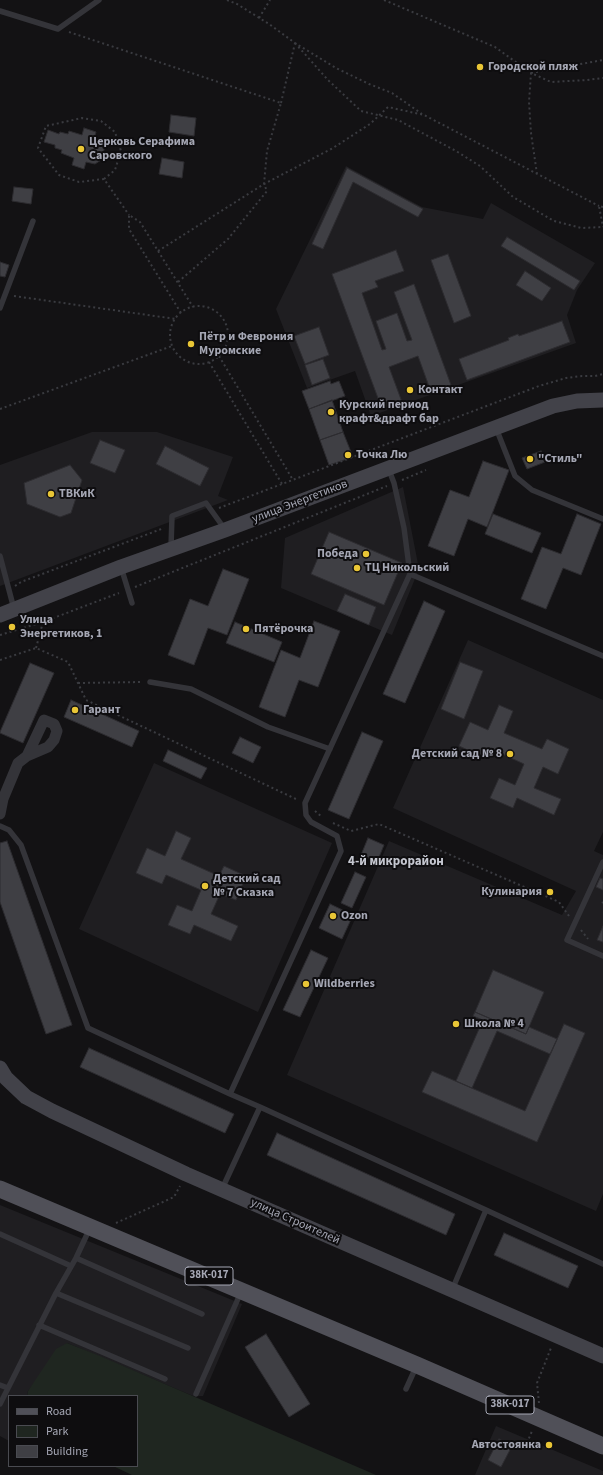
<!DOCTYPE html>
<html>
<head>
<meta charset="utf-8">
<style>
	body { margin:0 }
	#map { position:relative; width:603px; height:1475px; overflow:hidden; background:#131214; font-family:"Source Sans 3",sans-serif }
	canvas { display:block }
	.legend { position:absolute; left:8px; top:1395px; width:130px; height:72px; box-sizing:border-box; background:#0e0d0f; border:1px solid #4a4b51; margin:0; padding:5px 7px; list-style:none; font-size:12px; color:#a5a7b4 }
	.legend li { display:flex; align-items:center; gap:8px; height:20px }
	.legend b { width:20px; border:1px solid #4a4b51 }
</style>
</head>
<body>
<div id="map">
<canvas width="603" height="1475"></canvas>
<ul class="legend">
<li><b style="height:5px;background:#505058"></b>Road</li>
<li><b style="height:11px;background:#1f2620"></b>Park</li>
<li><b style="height:11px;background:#3f3f44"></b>Building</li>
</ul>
</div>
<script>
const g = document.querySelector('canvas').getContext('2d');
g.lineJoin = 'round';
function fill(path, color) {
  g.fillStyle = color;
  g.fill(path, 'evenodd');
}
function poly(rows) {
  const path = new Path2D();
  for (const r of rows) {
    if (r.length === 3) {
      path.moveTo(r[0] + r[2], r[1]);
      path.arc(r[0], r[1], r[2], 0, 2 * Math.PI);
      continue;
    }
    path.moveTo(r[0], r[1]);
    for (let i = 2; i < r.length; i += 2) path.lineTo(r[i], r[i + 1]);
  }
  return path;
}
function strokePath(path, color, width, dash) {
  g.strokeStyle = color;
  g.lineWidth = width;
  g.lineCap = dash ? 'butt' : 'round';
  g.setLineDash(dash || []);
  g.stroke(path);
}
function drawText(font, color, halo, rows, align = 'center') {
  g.font = font + ' "Source Sans 3",sans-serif';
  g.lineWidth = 4;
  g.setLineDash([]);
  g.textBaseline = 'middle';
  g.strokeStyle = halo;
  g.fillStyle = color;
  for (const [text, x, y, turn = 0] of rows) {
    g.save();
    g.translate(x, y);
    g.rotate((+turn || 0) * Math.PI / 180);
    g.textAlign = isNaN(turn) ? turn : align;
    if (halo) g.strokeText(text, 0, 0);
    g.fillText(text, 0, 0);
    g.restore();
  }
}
fill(poly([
	[346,166,422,207,483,219,491,203,595,263,577,290,567,315,576,343,371,416,355,371,307,388,276,309],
	[92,432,157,432,233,457,218,496,228,500,0,586,0,465],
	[403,487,419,569,392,635,281,588,285,538],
	[468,640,603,700,603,832,594,851,603,855,603,1194,596,1211,287,1075,389,841,562,915,576,891,393,808],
	[154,763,332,843,258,1012,79,929],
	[0,1205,242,1304,203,1396,193,1396,67,1343,28,1391,27,1396,9,1396,9,1441,0,1436],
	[496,1426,603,1471,603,1475,475,1475]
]), '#1f1e21');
fill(poly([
	[67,1343,100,1356,376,1475,132,1475,113,1466,137,1466,137,1396,27,1396,28,1391,56,1349]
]), '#1f2620');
const building = poly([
	[171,115,196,118,194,136,169,132,171,115],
	[84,128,96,132,94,139,101,142,105,146,101,160,95,164,86,162,84,169,72,165,74,158,61,153,62,150,55,148,55,145,44,142,48,130,59,134,60,132,68,134,69,131,82,135,84,128],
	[162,158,184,162,182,178,159,174,162,158],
	[347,168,423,209,418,217,353,182,323,249,312,244,347,168],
	[14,187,33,189,31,204,12,201,14,187],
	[507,237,580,281,574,290,501,246,507,237],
	[396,250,404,271,375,281,378,287,362,293,382,350,386,349,376,321,397,313,407,341,412,340,394,292,414,284,451,385,431,392,418,356,389,367,402,402,382,409,332,274,396,250],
	[448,254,471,316,454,323,431,260,448,254],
	[0,262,9,265,5,277,0,276,0,262],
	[525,271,551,288,542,301,516,285,525,271],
	[562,321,570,342,467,380,459,359,509,340,508,338,518,334,519,336,562,321],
	[319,327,329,355,305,364,294,336,319,327],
	[323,359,330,378,312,385,305,365,323,359],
	[330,381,331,384,339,381,345,396,309,409,302,391,330,381],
	[332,400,343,432,320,440,309,409,332,400],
	[343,432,353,457,329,465,320,440,343,432],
	[100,440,125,450,115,473,90,463,100,440],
	[165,446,209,468,200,486,156,464,165,446],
	[541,451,545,462,527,469,522,458,541,451],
	[483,461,509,470,487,527,468,519,454,556,428,546,450,490,469,497,483,461],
	[70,465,82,480,71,513,60,517,27,504,24,483,70,465],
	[493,514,541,533,532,553,485,534,493,514],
	[577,514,601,524,581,575,563,568,546,609,521,599,542,547,561,554,577,514],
	[329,532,402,563,384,605,311,574,329,532],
	[223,569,249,579,227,635,208,628,194,665,168,655,190,599,208,606,223,569],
	[345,594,376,607,369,625,337,611,345,594],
	[424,601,445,611,405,703,383,694,424,601],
	[314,621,340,631,318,687,299,680,285,717,259,707,281,650,300,658,314,621],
	[235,622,282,642,274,662,226,643,235,622],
	[460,662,483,671,464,719,441,709,460,662],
	[30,663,54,673,23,743,0,733,0,732,30,663],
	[71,700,139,731,132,747,64,717,71,700],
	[499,705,513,711,504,733,542,749,547,739,569,749,558,774,543,767,534,788,561,799,554,815,517,798,513,808,490,798,499,778,515,785,524,764,489,748,485,758,459,746,470,722,488,730,499,705],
	[362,732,383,741,349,819,328,810,362,732],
	[240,737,261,747,253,763,232,753,240,737],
	[168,750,207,768,201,779,163,761,168,750],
	[176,831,191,838,181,859,219,876,224,866,246,876,236,900,220,894,211,914,238,926,231,941,194,925,190,934,168,925,177,905,192,911,201,890,166,875,162,884,136,873,147,848,165,856,176,831],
	[368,838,384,845,377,862,361,855,368,838],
	[7,841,72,1025,46,1034,0,902,0,843,7,841],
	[355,872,366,877,352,908,341,903,355,872],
	[600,878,603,879,603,890,596,887,600,878],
	[330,904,353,915,342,939,319,928,330,904],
	[603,926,603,942,597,940,603,926],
	[311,950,328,958,300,1017,283,1010,311,950],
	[493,970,544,992,526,1034,475,1012,493,970],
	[475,1012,526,1034,529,1027,557,1039,550,1054,497,1031,472,1088,456,1081,483,1020,473,1016,475,1012],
	[564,1024,585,1033,537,1142,422,1092,432,1071,525,1111,564,1024],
	[89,1048,234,1114,225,1133,80,1067,89,1048],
	[277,1133,455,1214,446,1235,267,1155,277,1133],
	[504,1233,578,1266,568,1288,494,1255,504,1233],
	[266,1334,310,1404,289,1417,245,1347,266,1334],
	[499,1439,512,1446,501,1467,488,1460,499,1439]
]);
fill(building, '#3f3f44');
strokePath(building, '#2d2c30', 1);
strokePath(poly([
	[227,0,237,4,269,24,295,43,336,68,369,84,392,93,422,114],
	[384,0,495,47,531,73,603,60],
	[259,18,270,0],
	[69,32,281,103,267,151,264,184,267,191,228,239,178,282],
	[295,43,328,80,361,111,398,120,456,151,480,166,513,197,554,221,581,228,603,227],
	[281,103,295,43],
	[537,174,531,133,529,102,531,73,551,82,587,80,603,78],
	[104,179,79,182,59,175,38,148,46,126,82,118,101,121,115,132,121,151,115,170,104,179,129,215],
	[603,207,599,206,603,227],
	[158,251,264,184,333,148,370,124,388,107,424,115,599,206],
	[14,296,176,319],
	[199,335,29],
	[181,313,129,229,129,215,140,222,193,307],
	[219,356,293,480],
	[209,362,282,484],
	[0,409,172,346],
	[402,480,426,470],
	[219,508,539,386,566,378,582,376,595,376,603,374],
	[15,586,21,582,164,528],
	[135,587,387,486],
	[0,635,43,622,119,593],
	[36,648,43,622],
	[0,660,36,648,68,662,86,700,298,800],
	[78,683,143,682],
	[315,811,322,817],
	[333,823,351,831,379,824,559,902,569,916],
	[602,903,603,902],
	[581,930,588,939],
	[116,1223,174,1197,180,1186],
	[539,1403,537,1383,551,1348],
	[527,1443,532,1431]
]), '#3a3b40', 2, [2, 3]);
strokePath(poly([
	[0,11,58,29,99,0],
	[0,308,33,221],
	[496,428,515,476,532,490,603,519],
	[171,547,172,516,206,503,224,528],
	[0,556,14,609],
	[121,567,132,603],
	[410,574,603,656],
	[150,682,191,689,268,727,330,749],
	[0,826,9,830,21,845,88,1028,230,1094],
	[603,862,567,940,603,956],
	[260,1107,486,1210,452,1290],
	[222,1189,260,1107,230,1094,341,851,337,836,311,822,306,815,305,803,410,574,404,528,394,483,389,470],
	[486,1210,603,1264],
	[0,1234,71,1266],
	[76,1258,202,1314],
	[56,1293,188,1348],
	[39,1325,165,1379],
	[0,1385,8,1388],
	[406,1389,416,1367],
	[196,1394,241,1292],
	[0,1404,56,1293,76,1258,90,1228]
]), '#343439', 5.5);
strokePath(poly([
	[0,814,3,799,18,763,27,756,48,747,54,740,57,731,54,724,44,720,27,756]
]), '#343439', 11);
strokePath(poly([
	[0,615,121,567,225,530,553,406,577,401,603,400],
	[0,1068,6,1078,26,1097,52,1111,186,1174,603,1356]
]), '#424249', 15);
strokePath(poly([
	[0,1189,417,1365,603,1446]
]), '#505058', 17);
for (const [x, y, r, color] of [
	[480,67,4,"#e9c636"],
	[81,149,4,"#e9c636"],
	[191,344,4,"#e9c636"],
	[410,390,4,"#e9c636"],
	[331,412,4,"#e9c636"],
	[348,455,4,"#e9c636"],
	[530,459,4,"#e9c636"],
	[51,494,4,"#e9c636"],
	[366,554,4,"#e9c636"],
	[357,568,4,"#e9c636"],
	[12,627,4,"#e9c636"],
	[246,629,4,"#e9c636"],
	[75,710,4,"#e9c636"],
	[510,754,4,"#e9c636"],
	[205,886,4,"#e9c636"],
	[550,892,4,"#e9c636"],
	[333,916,4,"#e9c636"],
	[306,984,4,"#e9c636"],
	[456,1024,4,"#e9c636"],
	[549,1445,4,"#e9c636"]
]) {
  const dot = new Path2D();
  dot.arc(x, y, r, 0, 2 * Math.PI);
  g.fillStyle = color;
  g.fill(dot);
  strokePath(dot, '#0e0d0f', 1.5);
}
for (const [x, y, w] of [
	[209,1276,48],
	[510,1405,48]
]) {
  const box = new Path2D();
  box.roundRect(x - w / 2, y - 9, w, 18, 3);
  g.fillStyle = '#0e0d0f';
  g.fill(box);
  strokePath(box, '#a5a7b4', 1);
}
drawText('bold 11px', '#a5a7b4', null, [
	["38К-017",209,1276],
	["38К-017",510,1405]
]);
drawText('bold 12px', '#a5a7b4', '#0e0d0f', [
	["Городской пляж",488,67],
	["Церковь Серафима",89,142],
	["Саровского",89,156],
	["Пётр и Феврония",199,337],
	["Муромские",199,351],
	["Контакт",418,390],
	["Курский период",339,405],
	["крафт&драфт бар",339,419],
	["Точка Лю",356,455],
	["\"Стиль\"",538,459],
	["ТВКиК",59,494],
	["Победа",358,554,"right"],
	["ТЦ Никольский",365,568],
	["Улица",20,620],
	["Энергетиков, 1",20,634],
	["Пятёрочка",254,629],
	["Гарант",83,710],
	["Детский сад № 8",502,754,"right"],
	["Детский сад",213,879],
	["№ 7 Сказка",213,893],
	["Кулинария",542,892,"right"],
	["Ozon",341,916],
	["Wildberries",314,984],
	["Школа № 4",464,1024],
	["Автостоянка",541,1445,"right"]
], 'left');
drawText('12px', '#a5a7b4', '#0e0d0f', [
	["улица Энергетиков",300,502,-21],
	["улица Строителей",295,1222,24]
]);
drawText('bold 13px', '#c5c7d0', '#0e0d0f', [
	["4-й микрорайон",396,862]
]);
</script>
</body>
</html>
